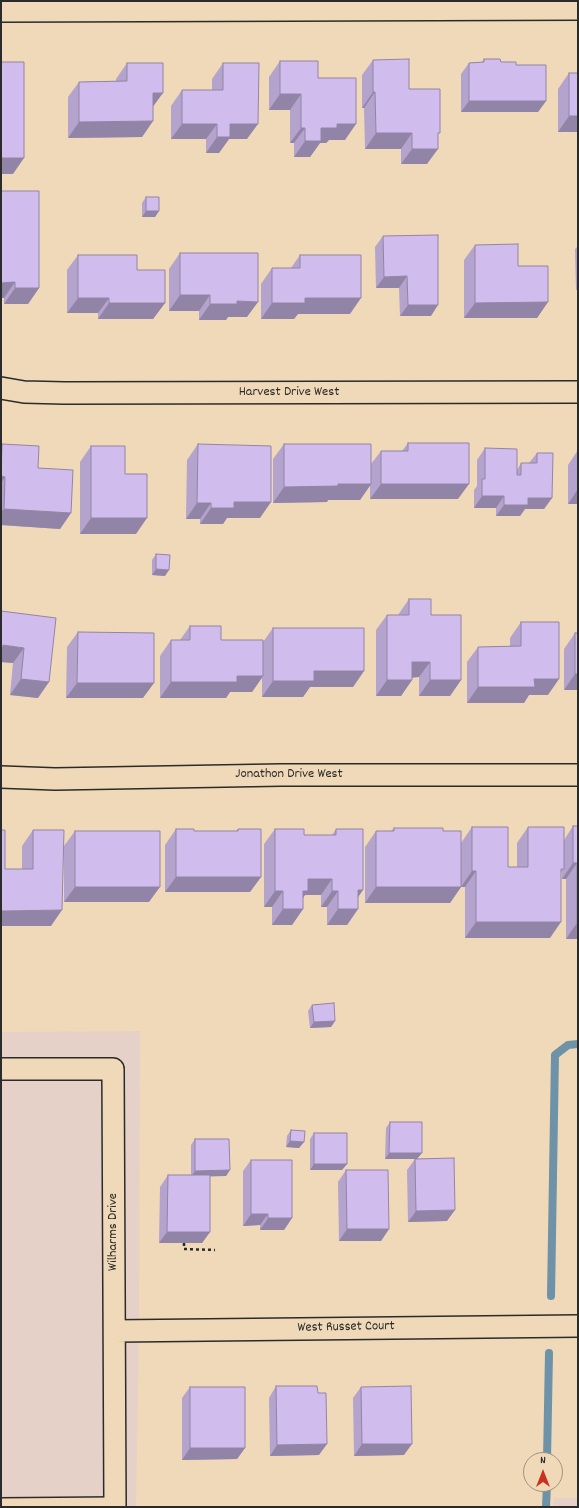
<!DOCTYPE html>
<html>
<head>
<meta charset="utf-8">
<style>
	body { margin:0 }
	#map { position:relative; width:579px; height:1508px; overflow:hidden; background:#efd9b8; font-family:Dekko,sans-serif }
	canvas { display:block }
	.frame { position:absolute; inset:0; border:2px solid #2b2b2b; pointer-events:none }
	.north { position:absolute; left:523px; top:1452px; width:40px; height:40px; box-sizing:border-box; background:#efd9b8; border:1px solid #a19380; border-radius:50%; rotate:0deg; font-size:11px; font-weight:700; line-height:16px; text-align:center; color:#2b2b2b }
	.north::after { content:''; display:block; margin:auto; width:14px; height:18px; background:#c8321e; clip-path:polygon(50% 0,100% 100%,50% 72%,0 100%) }
</style>
</head>
<body>
<div id="map">
<canvas width="579" height="1508"></canvas>
<div class="frame"></div>
<div class="north">N</div>
</div>
<script>
const g = document.querySelector('canvas').getContext('2d');
g.lineJoin = 'round';
function fill(path, color) {
  g.fillStyle = color;
  g.fill(path, 'evenodd');
}
function poly(rows) {
  const path = new Path2D();
  for (const r of rows) {
    path.moveTo(r[0], r[1]);
    for (let i = 2; i < r.length; i += 2) path.lineTo(r[i], r[i + 1]);
  }
  return path;
}
function strokePath(path, color, width, dash) {
  g.strokeStyle = color;
  g.lineWidth = width;
  g.lineCap = dash ? 'butt' : 'round';
  g.setLineDash(dash || []);
  g.stroke(path);
}
function drawText(font, color, halo, rows, align = 'center') {
  g.font = font + ' Dekko,sans-serif';
  g.lineWidth = 3;
  g.setLineDash([]);
  g.textBaseline = 'middle';
  g.strokeStyle = halo;
  g.fillStyle = color;
  for (const [text, x, y, turn = 0] of rows) {
    g.save();
    g.translate(x, y);
    g.rotate((+turn || 0) * Math.PI / 180);
    g.textAlign = isNaN(turn) ? turn : align;
    if (halo) g.strokeText(text, 0, 0);
    g.fillText(text, 0, 0);
    g.restore();
  }
}
fill(poly([
	[140,1031,139,1330,136,1507,1,1507,1,1032],
	[554,1498,578,1498,578,1507,553,1507]
]), '#e6d1c8');
strokePath(poly([
	[551,1296,555,1055,568,1045,578,1044],
	[547,1460,549,1353],
	[546,1507,547,1484]
]), '#6e92a7', 8);
const lane = poly([
	[1,1504,115,1503]
]);
const street = poly([
	[1,11,578,9],
	[1,388,24,392,64,393,578,392],
	[1,777,55,779,281,775,578,775],
	[1,1069,113,1069,115,1507],
	[115,1331,578,1326]
]);
strokePath(lane, '#2b2b2b', 14);
strokePath(street, '#2b2b2b', 24);
strokePath(poly([
	[184,1243,184,1249,215,1250]
]), '#2b2b2b', 2.5, [3, 3]);
strokePath(lane, '#efd9b8', 11);
strokePath(street, '#efd9b8', 21);
fill(poly([
	[484,59,516,65,546,101,538,112,461,112,461,74,469,63,482,62],
	[373,60,409,89,438,136,427,164,401,164,401,149,365,149,364,108,362,108,362,75],
	[280,61,318,78,345,140,329,140,326,143,320,143,310,157,294,157,294,143,290,143,290,110,269,110,269,77],
	[127,63,153,121,142,137,68,138,68,97,79,82,116,81,116,79],
	[223,63,247,139,229,139,219,153,206,153,206,139,171,139,171,106,182,90,212,90,212,79],
	[569,73,578,132,558,132,558,89],
	[1,191,39,288,28,304,4,304,4,298,1,298],
	[146,197,159,211,155,217,142,217,142,203],
	[383,236,431,316,400,316,399,288,376,288,375,247],
	[475,245,518,266,548,302,537,318,464,318,464,260],
	[578,246,578,290,576,290,575,249],
	[180,253,247,317,228,317,226,320,199,320,199,311,169,311,169,269],
	[78,255,137,270,165,303,153,319,98,319,98,313,67,313,67,270],
	[300,255,350,314,298,314,294,319,261,319,261,284,272,268,291,268],
	[408,443,458,499,370,499,370,486,360,500,328,500,327,502,273,503,273,459,284,444,371,464,381,451,402,451],
	[2,444,38,468,71,513,60,529,1,525,1,446],
	[198,444,260,518,227,518,223,524,200,524,200,519,186,519,187,460],
	[91,446,125,474,136,534,80,534,80,462],
	[485,448,517,470,521,463,529,463,537,453,552,498,544,509,525,509,520,516,496,516,496,508,474,508,474,490,477,486,477,460],
	[578,450,578,504,568,504,568,465],
	[156,554,165,576,152,575,152,560],
	[409,599,431,615,461,680,450,696,419,696,419,677,412,678,412,680,401,696,376,696,376,630,387,615,398,615],
	[56,618,38,698,10,695,13,663,1,662],
	[521,622,548,695,529,695,524,703,467,703,467,662,478,647,510,646,510,638],
	[190,626,221,640,263,642,273,628,364,671,353,687,310,687,303,697,262,697,262,678,252,692,230,692,226,698,160,698,160,656,171,640,180,640],
	[78,632,143,698,66,698,67,647],
	[575,633,578,690,564,690,564,649],
	[573,826,578,826,578,939,566,939,566,879,562,879,562,872,561,873,550,938,465,938,465,887,461,887,461,843,472,827,508,867,517,867,517,843,528,827,564,840],
	[394,828,443,831,461,887,450,903,365,903,365,847,376,831,391,831],
	[176,829,194,831,236,831,238,829,261,877,250,892,165,892,165,845],
	[275,829,304,835,332,835,336,829,358,898,358,909,347,925,327,925,327,907,321,907,321,895,305,895,303,898,303,909,292,925,272,925,272,907,264,907,264,844],
	[33,830,51,926,5,869,22,869,22,846],
	[75,831,149,902,64,902,64,846],
	[312,1005,335,1021,331,1027,310,1028,308,1011],
	[390,1122,418,1159,447,1221,408,1222,407,1170,415,1159,385,1159,386,1128],
	[291,1130,304,1142,299,1148,286,1147,287,1136],
	[314,1133,347,1164,342,1170,310,1170,310,1139],
	[195,1139,230,1170,226,1176,210,1176,210,1232,202,1243,159,1243,160,1187,168,1175,191,1175,191,1145],
	[251,1160,292,1218,284,1230,260,1230,260,1225,243,1226,243,1171],
	[346,1170,389,1229,381,1241,339,1241,338,1182],
	[276,1386,319,1455,270,1456,269,1398],
	[190,1387,245,1448,237,1459,182,1460,182,1398],
	[361,1387,404,1455,354,1456,353,1398]
]), '#b4a3cc');
fill(poly([
	[373,92,375,92,364,108,362,108],
	[153,93,163,93,152,108],
	[280,94,301,94,290,110,269,110],
	[469,101,546,101,538,112,461,112],
	[569,116,578,116,578,132,558,132],
	[153,121,142,137,68,138,79,122],
	[182,124,217,124,206,139,171,139],
	[230,124,258,124,247,139,229,139,219,153,206,153,217,137],
	[337,124,356,124,345,140,329,140,326,143,320,143,310,157,294,157,305,141,321,128],
	[301,128,305,128,294,143,290,143],
	[376,133,412,133,401,149,365,149],
	[412,149,438,149,427,164,401,164],
	[1,158,24,158,13,174,1,174],
	[146,211,159,211,155,217,142,217],
	[407,276,399,288,376,288,384,277],
	[15,282,4,298,1,298,1,283],
	[15,288,39,288,28,304,4,304],
	[180,295,210,295,199,311,169,311],
	[78,298,109,298,98,313,67,313],
	[305,298,361,298,350,314,298,314,294,319,261,319,272,303],
	[237,301,258,302,247,317,228,317,226,320,199,320,210,304],
	[548,302,537,318,464,318,475,303],
	[109,303,165,303,153,319,98,319],
	[408,305,438,305,431,316,400,316],
	[1,476,5,477,1,483],
	[338,484,371,484,360,500,328,500,327,502,273,503,284,487],
	[381,484,469,484,458,499,370,499],
	[578,489,578,504,568,504],
	[482,496,504,496,496,508,474,508],
	[528,498,552,498,544,509,525,509,520,516,496,516,504,505],
	[234,502,271,502,260,518,227,518,223,524,200,524,211,508],
	[197,503,211,503,200,519,186,519],
	[4,509,71,513,60,529,1,525,1,512],
	[91,518,147,518,136,534,80,534],
	[156,569,169,570,165,576,152,575],
	[3,645,24,648,13,663,1,662,1,647],
	[412,662,430,662,419,677,401,678],
	[314,671,364,671,353,687,310,687,303,697,262,697,273,681],
	[575,674,578,674,578,690,564,690],
	[237,676,263,676,252,692,230,692,226,698,160,698,171,682],
	[21,679,49,682,38,698,10,695],
	[534,679,559,679,548,695,529,695,524,703,467,703,478,687],
	[387,680,412,680,401,696,376,696],
	[430,680,461,680,450,696,419,696],
	[77,683,154,683,143,698,66,698],
	[573,863,577,863,566,879,562,879],
	[472,871,476,871,465,887,461,887],
	[176,877,261,877,250,892,165,892],
	[308,879,332,879,321,895,305,895,297,907,292,907],
	[75,887,160,887,149,902,64,902],
	[376,887,461,887,450,903,365,903],
	[358,890,363,890,352,906],
	[275,891,283,891,272,907,264,907],
	[332,891,338,891,327,907,321,907],
	[283,909,303,909,292,925,272,925],
	[338,909,358,909,347,925,327,925],
	[62,910,51,926,1,926,1,911],
	[476,922,561,922,550,938,465,938],
	[577,923,578,923,578,939,566,939],
	[335,1021,331,1027,310,1028,314,1022],
	[290,1141,304,1142,299,1148,286,1147],
	[389,1153,422,1153,417,1159,385,1159],
	[314,1164,347,1164,342,1170,310,1170],
	[230,1170,226,1176,191,1177,195,1171],
	[455,1210,447,1221,408,1222,416,1211],
	[251,1214,268,1214,260,1225,243,1226],
	[268,1218,292,1218,284,1230,260,1230],
	[347,1229,389,1229,381,1241,339,1241],
	[167,1232,210,1232,202,1243,159,1243],
	[327,1444,319,1455,270,1456,277,1445],
	[362,1444,412,1444,404,1455,354,1456],
	[190,1448,245,1448,237,1459,182,1460]
]), '#9284a6');
const building = poly([
	[409,59,409,89,440,89,440,133,438,133,438,149,412,149,412,133,376,133,375,92,373,92,373,60,409,59],
	[484,59,500,59,501,62,516,62,516,65,546,65,546,101,469,101,469,63,484,62,484,59],
	[280,61,318,61,318,78,356,78,356,124,337,124,337,128,321,128,321,141,305,141,305,128,301,128,301,94,280,94,280,61],
	[1,62,24,62,24,158,1,158,1,62],
	[127,63,163,63,163,93,153,93,153,121,79,122,79,82,127,81,127,63],
	[223,63,259,63,258,124,230,124,230,137,217,137,217,124,182,124,182,90,223,90,223,63],
	[569,73,578,73,578,116,569,116,569,73],
	[1,191,39,191,39,288,15,288,15,282,1,283,1,191],
	[146,197,159,197,159,211,146,211,146,197],
	[438,235,438,305,408,305,407,276,384,277,383,236,438,235],
	[518,244,518,266,548,266,548,302,475,303,475,245,518,244],
	[180,253,258,253,258,302,237,301,237,304,210,304,210,295,180,295,180,253],
	[78,255,137,255,137,270,165,270,165,303,109,303,109,298,78,298,78,255],
	[300,255,361,255,361,298,305,298,305,303,272,303,272,268,300,268,300,255],
	[408,443,469,443,469,484,381,484,381,451,408,451,408,443],
	[2,444,39,446,38,468,73,470,71,513,4,509,5,477,1,476,2,444],
	[198,444,271,446,271,502,234,502,234,508,211,508,211,503,197,503,198,444],
	[284,444,371,444,371,484,338,484,338,486,284,487,284,444],
	[91,446,125,446,125,474,147,474,147,518,91,518,91,446],
	[485,448,517,449,517,475,521,475,521,463,537,463,537,453,553,453,552,498,528,498,528,505,504,505,504,496,482,496,482,479,485,479,485,448],
	[156,554,170,555,169,570,156,569,156,554],
	[409,599,431,599,431,615,461,615,461,680,430,680,430,662,412,662,412,680,387,680,387,615,409,615,409,599],
	[1,611,56,618,49,682,21,679,24,648,3,645,3,647,1,647,1,611],
	[521,622,559,622,559,679,534,679,535,687,478,687,478,647,521,646,521,622],
	[190,626,221,626,221,640,263,640,263,676,237,676,237,682,171,682,171,640,190,640,190,626],
	[273,628,364,628,364,671,314,671,314,681,273,681,273,628],
	[78,632,154,633,154,683,77,683,78,632],
	[575,633,578,633,578,674,575,674,575,633],
	[573,826,578,826,578,923,577,923,577,863,573,863,573,826],
	[472,827,508,827,508,867,528,867,528,827,564,827,564,869,561,869,561,922,476,922,476,871,472,871,472,827],
	[394,828,443,828,443,831,461,831,461,887,376,887,376,831,394,831,394,828],
	[176,829,194,829,194,831,238,831,238,829,261,829,261,877,176,877,176,829],
	[275,829,304,829,304,835,336,835,336,829,363,829,363,890,358,890,358,909,338,909,338,891,332,891,332,879,308,879,308,891,303,891,303,909,283,909,283,891,275,891,275,829],
	[1,830,5,830,5,869,33,869,33,830,64,830,62,910,1,911,1,830],
	[75,831,160,831,160,887,75,887,75,831],
	[334,1003,335,1021,314,1022,312,1005,334,1003],
	[390,1122,422,1122,422,1153,389,1153,390,1122],
	[291,1130,305,1131,304,1142,290,1141,291,1130],
	[314,1133,347,1133,347,1164,314,1164,314,1133],
	[195,1139,229,1139,230,1170,195,1171,195,1139],
	[454,1158,455,1210,416,1211,415,1159,454,1158],
	[251,1160,292,1160,292,1218,268,1218,268,1214,251,1214,251,1160],
	[346,1170,388,1170,389,1229,347,1229,346,1170],
	[168,1175,210,1175,210,1232,167,1232,168,1175],
	[276,1386,317,1386,318,1393,326,1393,327,1444,277,1445,276,1386],
	[411,1386,412,1444,362,1444,361,1387,411,1386],
	[190,1387,245,1387,245,1448,190,1448,190,1387]
]);
fill(building, '#d1bded');
strokePath(building, '#9284a6', 1);
drawText('14px', '#2b2b2b', '#efd9b8', [
	["Harvest Drive West",289,393],
	["Jonathon Drive West",289,775],
	["Wilharms Drive",114,1232,-90],
	["West Russet Court",346,1328,-1]
]);
</script>
</body>
</html>
